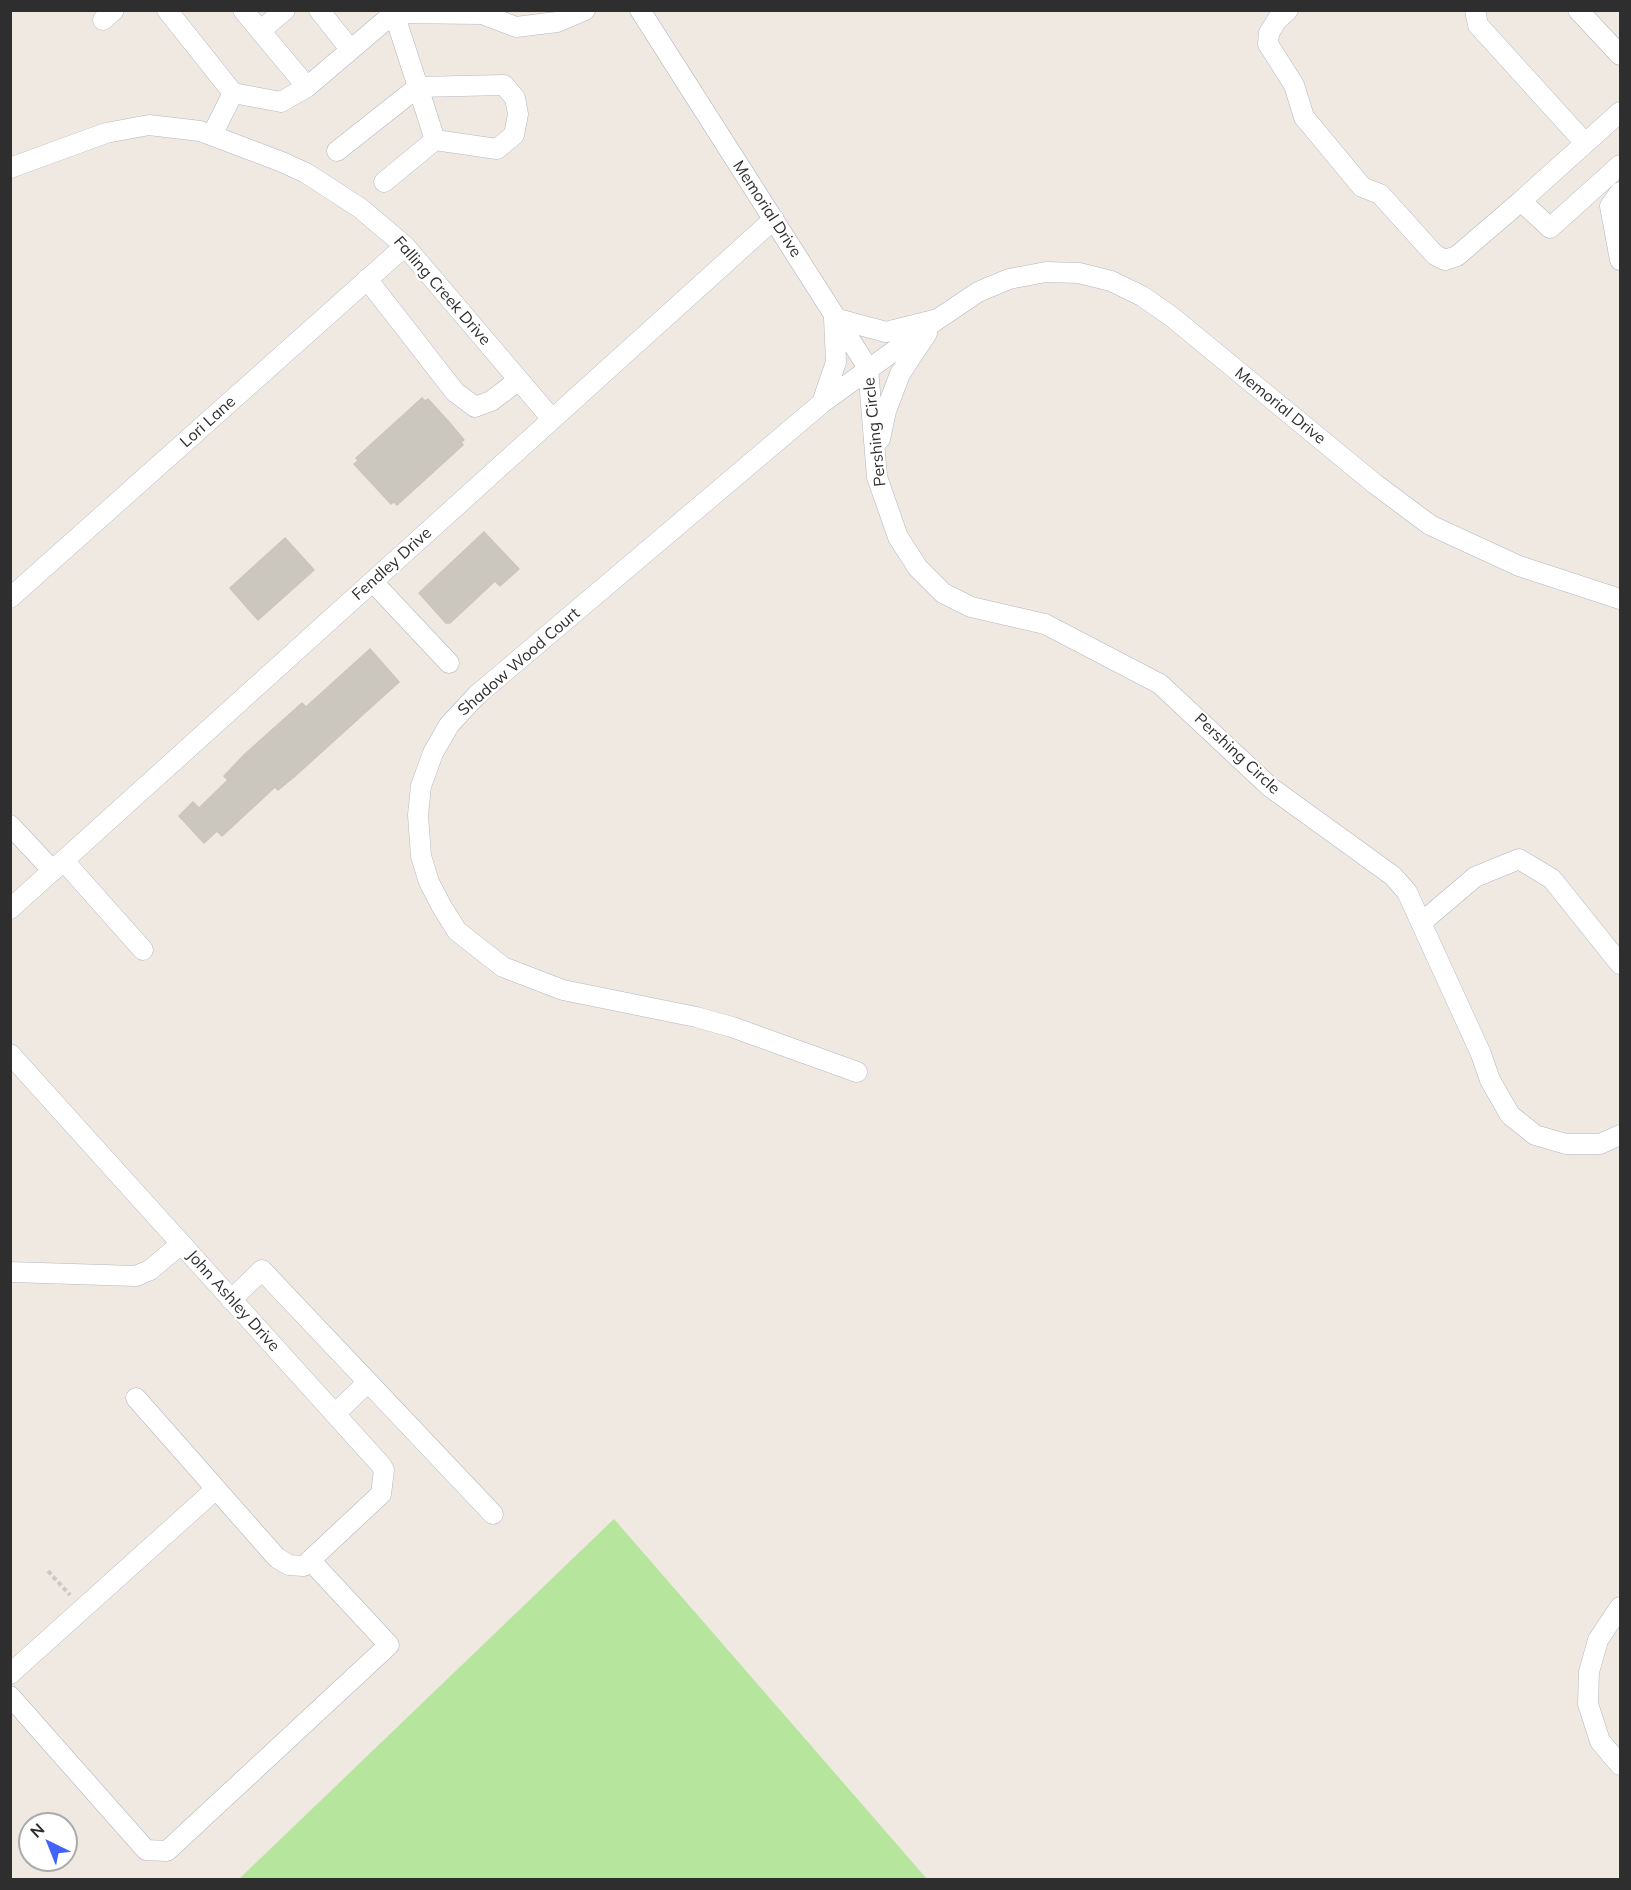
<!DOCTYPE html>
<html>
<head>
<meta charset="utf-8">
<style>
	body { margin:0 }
	#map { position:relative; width:1631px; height:1890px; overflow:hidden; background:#efe9e1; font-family:Mulish,sans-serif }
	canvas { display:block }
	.frame { position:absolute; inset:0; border:12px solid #2e2e2e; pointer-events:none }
	.north { position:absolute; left:18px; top:1812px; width:60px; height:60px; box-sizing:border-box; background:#fff; border:2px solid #ababab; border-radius:50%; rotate:317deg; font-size:16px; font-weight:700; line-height:24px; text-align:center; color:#2e2e2e }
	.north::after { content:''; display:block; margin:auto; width:21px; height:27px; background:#4264fb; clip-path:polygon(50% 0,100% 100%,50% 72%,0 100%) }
</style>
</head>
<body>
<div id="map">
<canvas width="1631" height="1890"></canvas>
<div class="frame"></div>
<div class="north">N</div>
</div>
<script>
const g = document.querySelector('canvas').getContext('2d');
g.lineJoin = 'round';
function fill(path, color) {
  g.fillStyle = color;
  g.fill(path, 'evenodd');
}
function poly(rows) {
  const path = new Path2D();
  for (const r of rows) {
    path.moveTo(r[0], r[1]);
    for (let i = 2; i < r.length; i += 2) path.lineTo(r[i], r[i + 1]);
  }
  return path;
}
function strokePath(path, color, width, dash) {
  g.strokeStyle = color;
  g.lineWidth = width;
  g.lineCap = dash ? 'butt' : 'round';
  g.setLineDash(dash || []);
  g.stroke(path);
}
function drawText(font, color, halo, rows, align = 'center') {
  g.font = font + ' Mulish,sans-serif';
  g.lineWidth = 4.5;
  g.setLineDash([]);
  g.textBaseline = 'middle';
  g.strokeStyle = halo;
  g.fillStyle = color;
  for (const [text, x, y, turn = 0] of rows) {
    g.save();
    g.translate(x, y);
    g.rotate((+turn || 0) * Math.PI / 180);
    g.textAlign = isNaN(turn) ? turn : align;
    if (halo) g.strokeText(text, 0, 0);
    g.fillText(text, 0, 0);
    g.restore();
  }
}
fill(poly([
	[614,1519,927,1879,239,1879]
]), '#b6e59e');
const building = poly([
	[422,398,425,401,428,399,449,422,464,440,461,442,463,445,397,505,394,502,391,504,354,464,358,461,356,458,422,398],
	[484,532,519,569,500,586,495,581,450,623,446,623,419,593,484,532],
	[285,538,314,570,258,620,230,588,285,538],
	[370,649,399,682,294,777,278,790,275,787,222,836,217,831,204,843,179,816,193,802,199,808,228,780,224,776,245,754,302,703,306,707,370,649]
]);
fill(building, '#cbc7bf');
strokePath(building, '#cbc5ba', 1.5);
const minor = poly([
	[167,10,233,93],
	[243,10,307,87],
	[319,10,350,49],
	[491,10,482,14,516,27,557,22,585,10],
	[640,10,868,368,877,477,898,537,918,568,943,593,971,607,1045,624,1160,684,1270,787,1393,876,1407,892,1481,1054,1490,1080,1510,1115,1535,1135,1566,1144,1600,1144,1620,1135],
	[1288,10,1277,20,1269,33,1268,44,1294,85,1304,117,1362,187,1380,194,1435,255,1445,260,1457,256,1521,201],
	[1475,10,1478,25,1585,143],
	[1578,10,1620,55],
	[103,20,114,10],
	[260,31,285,10],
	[1620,112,1521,201,1550,228,1620,165],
	[212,135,233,93,281,102,307,87,394,13,482,14],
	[337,151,418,87,504,85,515,98,518,114,514,135,497,149,435,140,418,87,394,13,392,10],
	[10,168,106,133,149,125,200,131,282,162,306,173,360,208,405,246,552,419],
	[384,182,435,140],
	[1620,192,1610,206,1620,260],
	[367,279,455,392,475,407,491,401,519,380],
	[834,318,886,332,938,319,978,292,1009,279,1046,272,1079,273,1111,281,1142,296,1172,317,1375,484,1430,525,1519,566,1620,599],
	[822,403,836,362,834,318],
	[880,439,886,411,900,374,927,333],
	[373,582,449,663],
	[10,598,405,246],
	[10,825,53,871],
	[64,861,143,950],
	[10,909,774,219],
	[1421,923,1475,877,1519,859,1552,879,1620,964],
	[10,1054,381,1465,384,1470,381,1494,304,1566,289,1565,277,1558,136,1398],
	[857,1072,732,1027,696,1017,563,990,503,967,457,931,442,907,429,882,421,856,418,815,421,786,433,753,449,725,477,695,822,403,938,319],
	[10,1272,136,1276,150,1270,181,1244],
	[231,1300,262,1270,493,1514],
	[335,1414,368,1382],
	[1620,1607,1598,1640,1589,1672,1588,1704,1600,1741,1620,1765],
	[10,1674,216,1489],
	[10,1696,146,1850,167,1851,389,1645,310,1560]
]);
strokePath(minor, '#b4b7c1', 21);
strokePath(poly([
	[48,1571,70,1595]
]), '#c9c9c9', 4, [4.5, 3]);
strokePath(minor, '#fff', 20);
drawText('16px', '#2e2e2e', '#fff', [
	["Memorial Drive",767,209,57],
	["Falling Creek Drive",442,291,49],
	["Memorial Drive",1280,406,39],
	["Lori Lane",208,422,-42],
	["Pershing Circle",875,432,-96],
	["Fendley Drive",392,564,-42],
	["Shadow Wood Court",519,662,-41],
	["Pershing Circle",1237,754,43],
	["John Ashley Drive",233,1301,48]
]);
</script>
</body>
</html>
